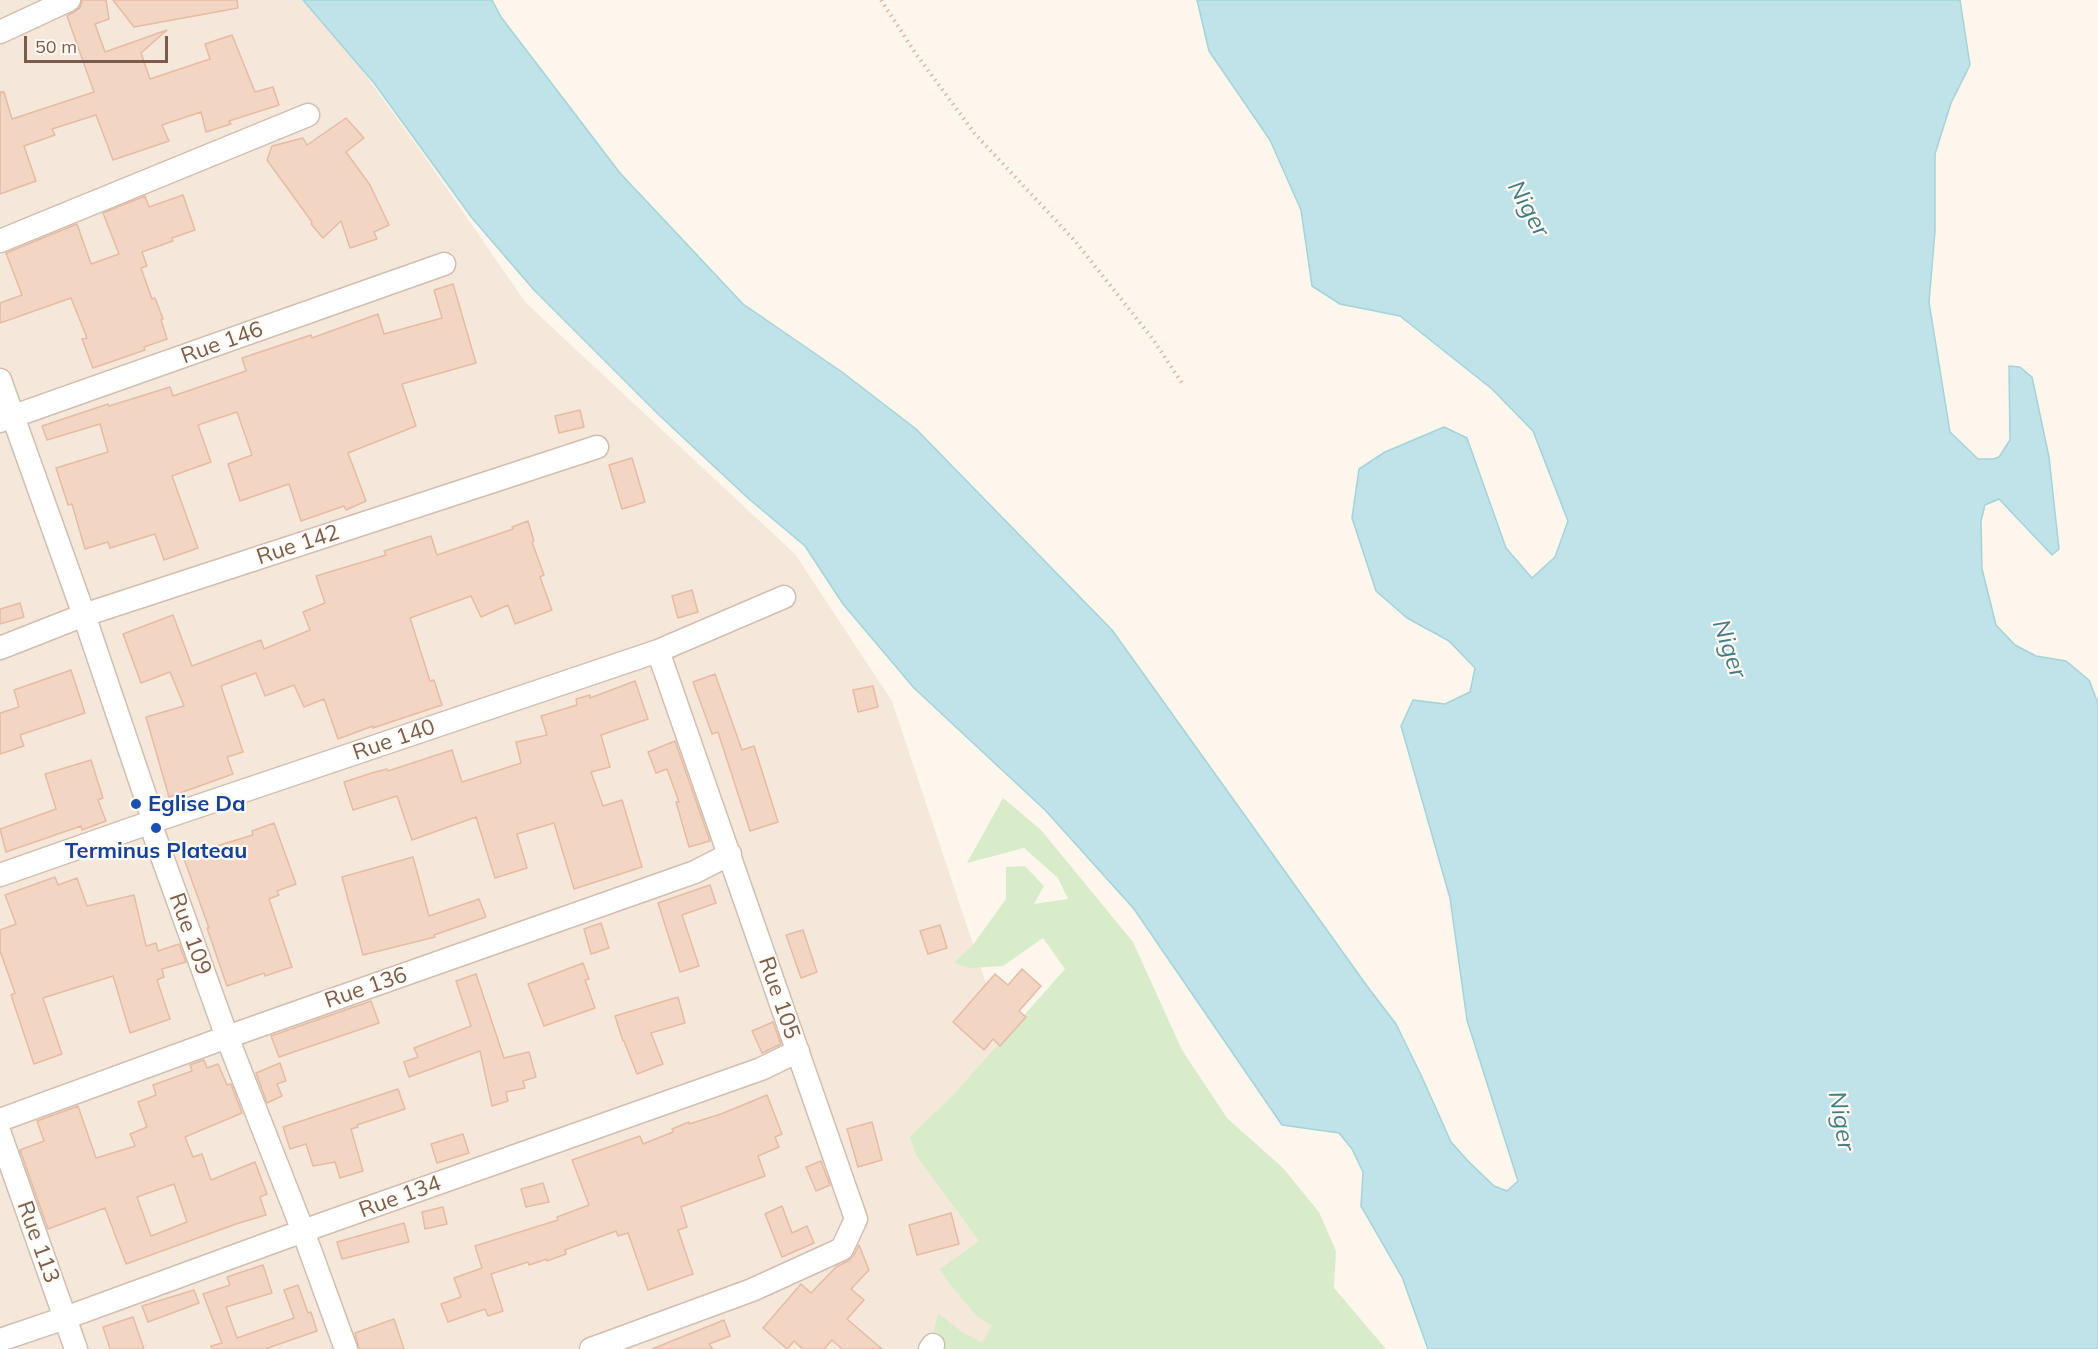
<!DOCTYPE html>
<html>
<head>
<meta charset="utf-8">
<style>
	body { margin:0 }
	#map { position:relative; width:2098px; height:1349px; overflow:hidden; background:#fdf6ec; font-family:Mulish,sans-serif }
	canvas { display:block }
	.scale { position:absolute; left:24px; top:36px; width:144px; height:27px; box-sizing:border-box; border:3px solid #7a5c4d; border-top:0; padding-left:8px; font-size:18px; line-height:21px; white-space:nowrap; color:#7a5c4d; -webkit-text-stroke:4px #fffaf3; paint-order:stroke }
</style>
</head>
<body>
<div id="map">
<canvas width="2098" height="1349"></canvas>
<div class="scale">50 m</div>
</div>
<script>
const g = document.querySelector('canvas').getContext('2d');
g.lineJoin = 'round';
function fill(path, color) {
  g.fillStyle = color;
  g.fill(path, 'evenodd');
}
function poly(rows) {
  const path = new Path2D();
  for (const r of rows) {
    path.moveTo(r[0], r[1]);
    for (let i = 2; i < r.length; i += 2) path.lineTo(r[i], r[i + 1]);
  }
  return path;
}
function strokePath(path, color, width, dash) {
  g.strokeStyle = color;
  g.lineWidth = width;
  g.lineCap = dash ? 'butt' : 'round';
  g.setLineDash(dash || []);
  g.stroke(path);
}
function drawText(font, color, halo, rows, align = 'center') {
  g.font = font + ' Mulish,sans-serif';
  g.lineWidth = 4.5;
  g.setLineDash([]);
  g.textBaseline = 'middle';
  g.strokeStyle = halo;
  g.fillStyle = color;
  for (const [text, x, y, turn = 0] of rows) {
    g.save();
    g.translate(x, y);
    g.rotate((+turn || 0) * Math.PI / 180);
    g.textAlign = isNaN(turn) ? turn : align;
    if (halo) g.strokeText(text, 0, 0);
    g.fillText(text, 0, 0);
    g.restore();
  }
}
fill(poly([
	[0,0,311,0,425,157,526,303,795,554,892,701,1108,1349,0,1349]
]), '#f5e8da');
fill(poly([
	[1003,798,1041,830,1133,942,1182,1050,1227,1118,1283,1168,1319,1212,1336,1251,1334,1288,1386,1349,930,1349,938,1313,961,1331,982,1343,992,1326,977,1316,949,1283,940,1269,979,1241,916,1155,910,1137,956,1092,1065,969,1043,938,1003,966,970,968,954,963,972,946,1006,899,1006,867,1025,866,1044,886,1034,904,1068,899,1058,878,1024,848,967,863]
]), '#d8ecc9');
const water = poly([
	[303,0,492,0,501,17,620,173,743,304,842,372,916,429,1112,630,1367,986,1396,1024,1421,1075,1451,1142,1468,1161,1494,1186,1507,1191,1518,1181,1467,1020,1450,898,1401,726,1413,700,1445,704,1470,692,1475,668,1449,641,1407,618,1376,591,1352,518,1359,469,1385,452,1444,427,1467,438,1506,548,1532,578,1555,557,1568,521,1533,431,1492,389,1400,316,1340,304,1312,286,1301,210,1270,140,1209,51,1197,0,1960,0,1970,65,1951,103,1935,154,1935,231,1929,302,1950,432,1978,459,1993,459,1999,457,2010,440,2009,366,2020,367,2032,377,2049,457,2059,549,2052,555,1999,499,1985,505,1981,521,1982,569,1996,625,2015,645,2036,656,2066,661,2089,680,2098,703,2098,1349,1428,1349,1402,1277,1361,1206,1363,1172,1352,1149,1339,1133,1282,1125,1134,909,1045,810,914,688,843,604,805,546,749,499,659,415,534,290,472,218,374,83,303,0]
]);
fill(water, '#bfe3e8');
strokePath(water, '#a5d3da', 1.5);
const building = poly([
	[82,0,106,0,109,19,95,24,105,52,167,30,141,53,150,79,210,59,205,44,232,35,255,92,273,87,279,105,229,121,231,124,206,132,201,112,162,125,169,141,113,160,96,115,52,129,55,135,24,146,36,181,0,194,0,92,4,92,12,119,94,92,67,16,80,8,82,0],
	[113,0,237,0,238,8,134,27,113,0],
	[346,118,364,138,346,152,370,185,389,225,374,232,377,239,350,248,341,221,323,238,311,224,312,222,267,160,272,146,303,138,307,145,346,118],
	[183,195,195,230,172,238,173,241,142,252,147,266,141,268,152,299,155,298,163,319,161,320,167,339,144,347,145,350,93,368,82,339,87,338,71,298,0,323,0,303,22,295,6,253,77,224,91,264,119,254,103,213,145,196,149,207,183,195],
	[453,284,476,363,402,384,416,426,348,453,366,501,346,510,344,506,301,521,289,484,240,501,228,464,252,455,237,412,198,425,211,462,172,476,198,548,164,560,155,534,110,548,108,542,85,549,72,504,68,505,56,468,108,452,100,424,47,440,42,426,108,404,109,406,170,387,173,396,246,371,242,358,311,335,312,338,378,314,384,334,442,318,434,290,453,284],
	[580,410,584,427,559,433,555,416,580,410],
	[632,458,645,502,622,509,609,465,632,458],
	[528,521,534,541,532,542,544,575,540,577,552,610,515,624,508,605,481,617,471,596,410,618,430,681,434,680,442,705,373,728,373,726,338,739,324,699,304,707,294,685,265,696,256,673,221,686,243,752,227,757,233,774,169,797,146,717,184,706,170,672,141,683,123,634,173,615,192,666,261,640,264,649,310,630,303,612,325,603,316,576,386,555,384,551,431,536,437,555,513,529,512,527,528,521],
	[692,590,698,612,678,618,672,596,692,590],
	[20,603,24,617,0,624,0,609,20,603],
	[71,670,85,713,20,735,24,746,0,754,0,713,19,707,14,690,71,670],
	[715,674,742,750,754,746,778,822,750,831,718,732,712,734,693,682,715,674],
	[635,681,648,719,601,735,610,767,591,772,603,806,622,800,642,867,574,889,554,823,517,834,527,868,495,878,476,817,412,840,397,796,353,810,344,782,375,772,387,769,388,771,452,750,462,782,521,763,516,742,547,735,541,716,577,705,576,699,590,695,590,698,635,681],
	[873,686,878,707,858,712,853,690,873,686],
	[675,741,710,841,689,847,676,802,679,802,667,769,656,773,648,752,675,741],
	[91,760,103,798,98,800,106,821,82,830,81,826,6,852,0,829,56,809,45,774,91,760],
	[274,823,296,884,277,891,279,895,269,899,292,967,265,976,264,973,227,986,207,928,209,928,183,856,253,835,252,831,274,823],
	[413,857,429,916,479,899,486,917,434,935,435,937,363,955,342,877,413,857],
	[55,877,58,885,77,878,87,906,134,895,146,946,156,943,158,951,179,944,186,962,162,969,164,977,157,980,170,1019,130,1033,113,976,43,998,62,1054,34,1064,11,995,15,993,0,951,0,930,16,924,5,895,55,877],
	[710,885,716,903,682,915,699,966,680,972,658,903,710,885],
	[601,923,609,948,591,954,584,929,601,923],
	[940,925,947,948,928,954,920,931,940,925],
	[803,930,817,972,801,978,786,935,803,930],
	[583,963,589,979,585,980,595,1008,544,1026,528,984,583,963],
	[1022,969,1041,986,1019,1011,1026,1017,1000,1046,993,1039,984,1050,953,1022,995,974,1008,985,1022,969],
	[476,974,504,1058,529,1052,536,1077,523,1081,525,1088,506,1092,508,1101,492,1106,480,1051,409,1077,404,1062,418,1057,414,1048,471,1026,456,981,476,974],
	[678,997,685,1023,651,1033,663,1064,637,1074,624,1041,623,1041,615,1016,678,997],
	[371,1001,379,1023,279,1057,271,1036,371,1001],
	[773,1022,781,1044,762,1053,752,1031,773,1022],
	[204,1060,207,1068,218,1064,227,1085,231,1084,242,1113,185,1137,193,1157,202,1154,211,1180,255,1162,267,1194,260,1197,266,1215,239,1223,126,1264,105,1208,48,1229,20,1150,44,1141,37,1121,78,1106,96,1158,135,1146,130,1134,147,1127,138,1102,156,1095,153,1085,192,1071,190,1065,204,1060],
	[174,1184,187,1222,151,1236,137,1197,174,1184],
	[280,1063,286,1081,277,1084,282,1096,267,1103,256,1073,280,1063],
	[398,1089,405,1109,357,1125,358,1127,351,1129,363,1171,340,1178,335,1162,313,1166,306,1144,290,1149,283,1127,398,1089],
	[767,1095,782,1134,775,1137,779,1147,758,1156,765,1176,681,1207,687,1227,678,1230,693,1274,648,1290,628,1233,618,1236,616,1231,565,1250,566,1254,547,1261,547,1259,529,1265,528,1262,491,1274,503,1311,488,1316,485,1309,448,1322,441,1304,461,1297,454,1278,482,1268,475,1246,558,1220,557,1217,589,1205,572,1160,640,1136,643,1144,673,1132,672,1129,689,1122,689,1124,721,1114,767,1095],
	[872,1122,882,1160,858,1167,847,1129,872,1122],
	[463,1134,469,1153,437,1163,431,1144,463,1134],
	[821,1161,830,1185,816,1191,806,1167,821,1161],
	[543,1183,549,1202,526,1207,521,1189,543,1183],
	[782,1206,792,1233,807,1226,814,1243,782,1257,765,1214,782,1206],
	[443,1207,447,1224,425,1229,422,1212,443,1207],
	[951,1213,959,1244,917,1255,909,1225,951,1213],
	[404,1223,409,1242,342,1259,337,1242,404,1223],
	[859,1245,869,1270,851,1289,864,1300,847,1319,882,1349,842,1349,832,1340,824,1349,803,1349,794,1341,787,1349,763,1328,801,1284,811,1293,836,1267,848,1261,854,1255,859,1245],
	[263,1265,272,1293,226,1307,237,1338,294,1318,284,1290,298,1285,308,1313,311,1312,317,1331,265,1349,212,1349,211,1346,222,1343,203,1294,230,1285,227,1277,263,1265],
	[194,1290,199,1303,148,1322,142,1306,194,1290],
	[133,1317,144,1349,110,1349,103,1327,133,1317],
	[394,1319,404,1349,359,1349,355,1333,394,1319],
	[724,1320,730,1336,709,1344,713,1349,652,1349,724,1320]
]);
fill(building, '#f3d5c3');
strokePath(building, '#e6bba3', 1.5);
const street = poly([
	[0,32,69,0],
	[0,241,308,115],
	[0,380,84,615,152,816,150,823,227,1037,303,1231,346,1349],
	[0,421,444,264],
	[0,648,84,615,597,447],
	[0,875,157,820,658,651,784,597],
	[0,1120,227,1037,695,872,730,854],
	[0,1134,76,1349],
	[0,1340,65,1318,303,1231,761,1069,798,1051],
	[591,1349,752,1290,842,1249,856,1219,658,651],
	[930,1349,933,1345]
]);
strokePath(street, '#d1beb0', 25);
strokePath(poly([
	[881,0,916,54,975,134,1075,241,1152,338,1184,386]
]), '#d9b8a5', 4, [1.5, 4.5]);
strokePath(street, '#fff', 22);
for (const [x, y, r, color] of [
	[136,804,6,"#1a4fb4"],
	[156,828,6,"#1a4fb4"]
]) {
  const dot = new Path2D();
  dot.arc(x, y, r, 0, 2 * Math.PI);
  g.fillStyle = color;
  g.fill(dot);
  strokePath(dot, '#fffaf3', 2);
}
drawText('22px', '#7a5c4d', '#fffaf3', [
	["Rue 146",222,343,-20],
	["Rue 142",298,545,-18],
	["Rue 140",394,740,-19],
	["Rue 109",190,934,70],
	["Rue 136",366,988,-19],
	["Rue 105",779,998,71],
	["Rue 134",400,1197,-20],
	["Rue 113",38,1242,70]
]);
drawText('bold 22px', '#164399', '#fffaf3', [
	["Eglise Da",148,804],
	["Terminus Plateau",156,851,"center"]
], 'left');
drawText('italic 24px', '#437c86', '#fffaf3', [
	["Niger",1528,209,61],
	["Niger",1729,649,71],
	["Niger",1841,1121,80]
]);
</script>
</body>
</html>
